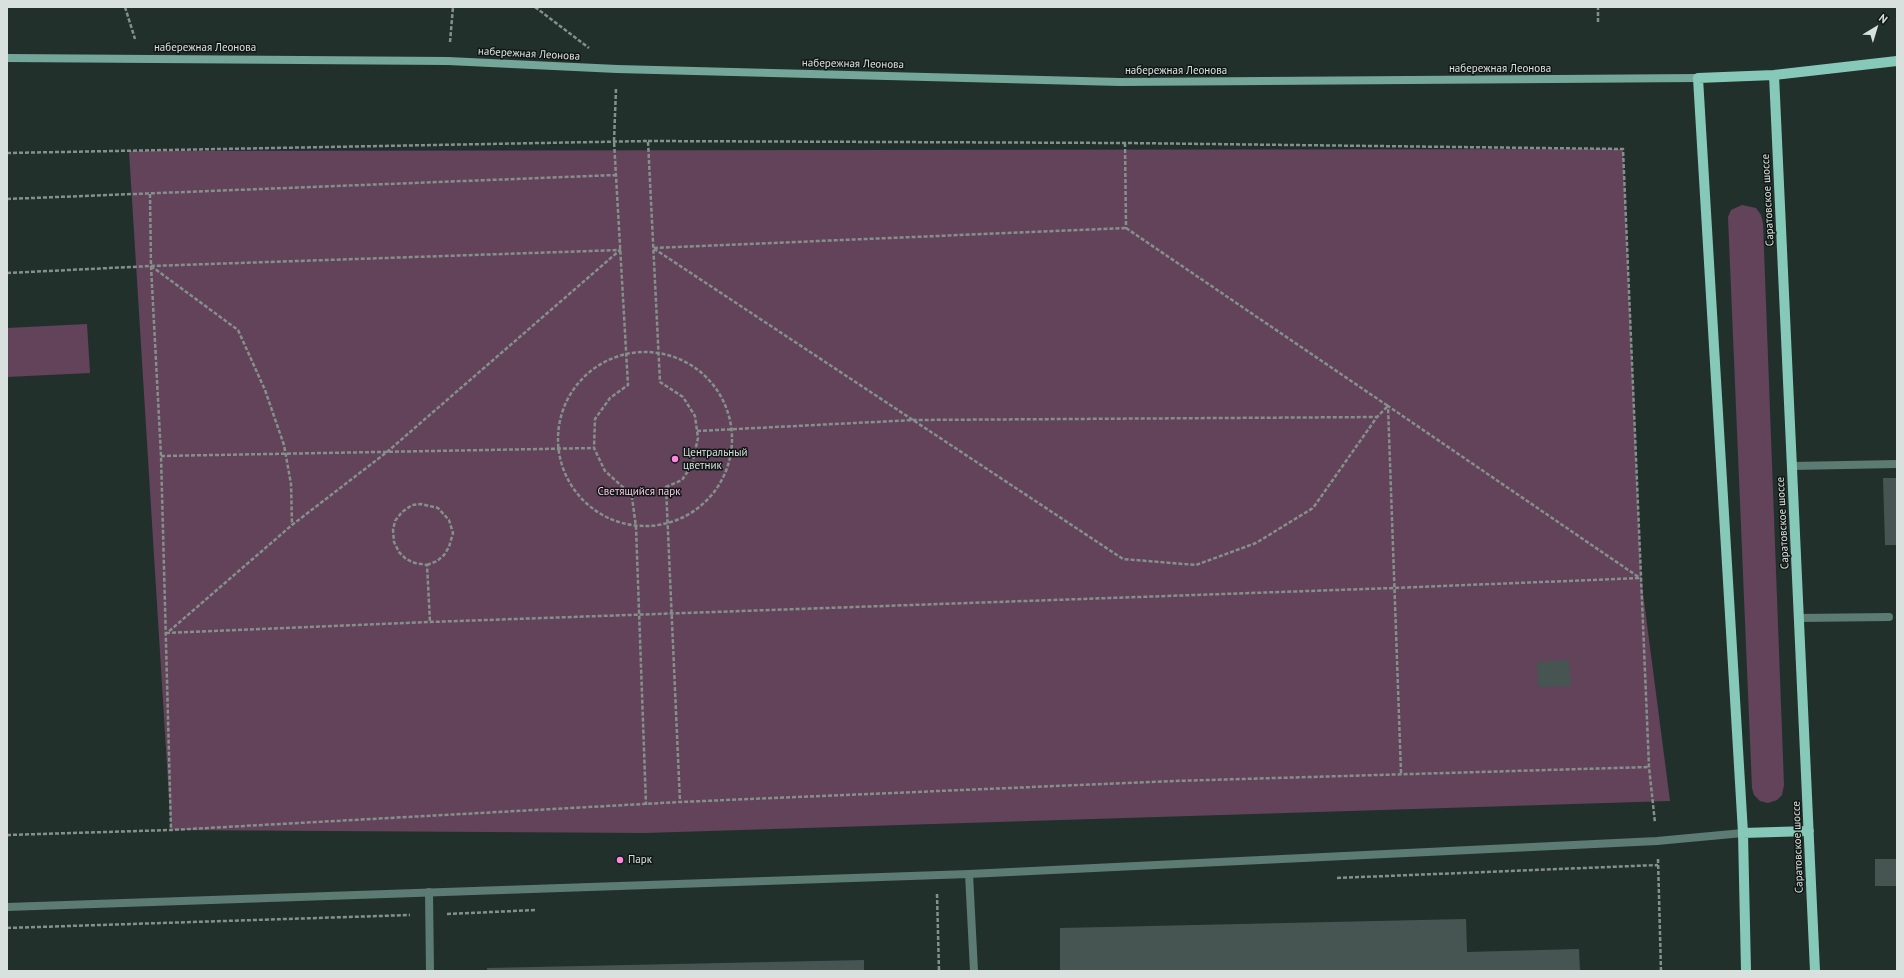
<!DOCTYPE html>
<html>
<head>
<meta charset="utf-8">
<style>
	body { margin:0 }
	#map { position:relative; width:1904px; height:978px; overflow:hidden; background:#22302c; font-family:"PT Sans",sans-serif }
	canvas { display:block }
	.frame { position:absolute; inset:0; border:8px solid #d8e1de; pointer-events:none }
	.north { position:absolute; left:1856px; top:8px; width:40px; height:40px; -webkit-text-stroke:3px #101715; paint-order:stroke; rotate:38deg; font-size:11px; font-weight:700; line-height:16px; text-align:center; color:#d8e1de }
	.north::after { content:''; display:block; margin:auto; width:14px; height:18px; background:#d8e1de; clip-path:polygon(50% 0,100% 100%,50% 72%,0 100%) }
</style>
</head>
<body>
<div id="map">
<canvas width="1904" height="978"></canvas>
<div class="frame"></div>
<div class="north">N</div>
</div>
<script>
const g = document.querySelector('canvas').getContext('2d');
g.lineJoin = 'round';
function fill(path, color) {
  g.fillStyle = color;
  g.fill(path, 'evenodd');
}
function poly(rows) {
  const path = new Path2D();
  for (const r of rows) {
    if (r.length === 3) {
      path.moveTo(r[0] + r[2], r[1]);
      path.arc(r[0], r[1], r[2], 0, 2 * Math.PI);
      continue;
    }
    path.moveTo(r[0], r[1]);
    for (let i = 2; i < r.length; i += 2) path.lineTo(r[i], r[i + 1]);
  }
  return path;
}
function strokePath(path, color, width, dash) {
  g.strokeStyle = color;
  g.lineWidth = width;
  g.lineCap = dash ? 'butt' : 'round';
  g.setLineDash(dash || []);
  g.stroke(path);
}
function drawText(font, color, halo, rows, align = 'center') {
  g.font = font + ' "PT Sans",sans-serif';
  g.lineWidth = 3;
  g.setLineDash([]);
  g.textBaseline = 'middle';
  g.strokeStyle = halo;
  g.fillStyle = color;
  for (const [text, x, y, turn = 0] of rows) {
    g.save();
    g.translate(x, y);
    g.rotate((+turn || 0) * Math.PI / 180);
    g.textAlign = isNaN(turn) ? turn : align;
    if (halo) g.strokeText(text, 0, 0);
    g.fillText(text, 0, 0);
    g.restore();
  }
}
fill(poly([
	[1623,149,1641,578,1670,801,645,833,171,830,129,151],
	[1742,205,1756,208,1761,215,1763,223,1784,785,1782,795,1777,800,1768,803,1760,801,1754,795,1752,788,1728,217,1731,210],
	[87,324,90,373,7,377,7,328]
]), '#624359');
fill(poly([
	[1883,478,1897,478,1897,545,1885,545],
	[1569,660,1571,686,1538,687,1537,662],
	[1875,859,1897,859,1897,886,1875,886],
	[1466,919,1467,952,1579,949,1580,971,1060,971,1060,928],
	[864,960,864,971,487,971,487,968]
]), '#465551');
strokePath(poly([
	[125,7,135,39],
	[535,7,589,48],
	[1598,22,1598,7],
	[450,42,453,7],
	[616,89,614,141,628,385,610,398,595,419,594,448,605,471,625,489,631,490,636,527,646,805],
	[648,141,1125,143,1623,149,1649,767,1655,823],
	[1125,143,1126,228],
	[7,153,648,141,660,382,683,397,695,416,698,438,692,465,682,480,666,487,680,802],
	[150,194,151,266,161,456,171,830],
	[7,199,616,175],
	[1126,228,1388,406,1377,417,1313,508,1256,543,1196,565,1123,559,653,248,1126,228],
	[151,266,238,330,265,390,284,445,291,484,292,525],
	[7,273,151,266,620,250,387,452,292,525,167,633],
	[645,439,87],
	[697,431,914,420,1377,417],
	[161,456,594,448],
	[427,565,437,561,444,555,449,547,453,533,449,520,438,508,421,504,412,505,402,512,395,521,393,530,394,542,399,552,406,559,415,563,427,565,430,622],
	[166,633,430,622,1393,588,1641,578],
	[1401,773,1388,406,1640,578],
	[7,835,171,830,680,802,1174,781,1649,767],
	[1658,859,1661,971],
	[1337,878,1658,865],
	[937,894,939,971],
	[447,914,536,910],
	[7,928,410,915]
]), '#85908c', 2.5, [4, 2]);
strokePath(poly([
	[1792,466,1897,464],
	[1799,618,1889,617],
	[969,874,974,971],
	[429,892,430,971]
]), '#5c7b72', 8);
strokePath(poly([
	[7,907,969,874,1657,841,1743,833]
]), '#5c7b72', 8);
strokePath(poly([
	[7,58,448,61,617,69,1120,82,1698,78]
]), '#74a799', 8);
strokePath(poly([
	[1774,75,1815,971],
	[1743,833,1809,831],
	[1746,971,1743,833,1698,78,1774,75,1897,61]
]), '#87c9b8', 10);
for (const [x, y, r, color] of [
	[675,459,4,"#fe86e0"],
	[620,860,4,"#fe86e0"]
]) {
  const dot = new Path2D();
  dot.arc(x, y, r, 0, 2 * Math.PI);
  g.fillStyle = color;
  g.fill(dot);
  strokePath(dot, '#101715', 1.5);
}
drawText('11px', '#d8e1de', '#101715', [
	["набережная Леонова",205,48],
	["набережная Леонова",529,54,3],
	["набережная Леонова",853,64,1],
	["набережная Леонова",1500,69],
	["набережная Леонова",1176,71],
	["Саратовское шоссе",1768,200,-93],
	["Саратовское шоссе",1783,523,-93],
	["Саратовское шоссе",1798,847,-92]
]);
drawText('11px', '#d8e1de', '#101715', [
	["Центральный",683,453],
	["цветник",683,466],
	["Парк",628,860]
], 'left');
drawText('11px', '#f6c7e8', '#101715', [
	["Светящийся парк",639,492]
]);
</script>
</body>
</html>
